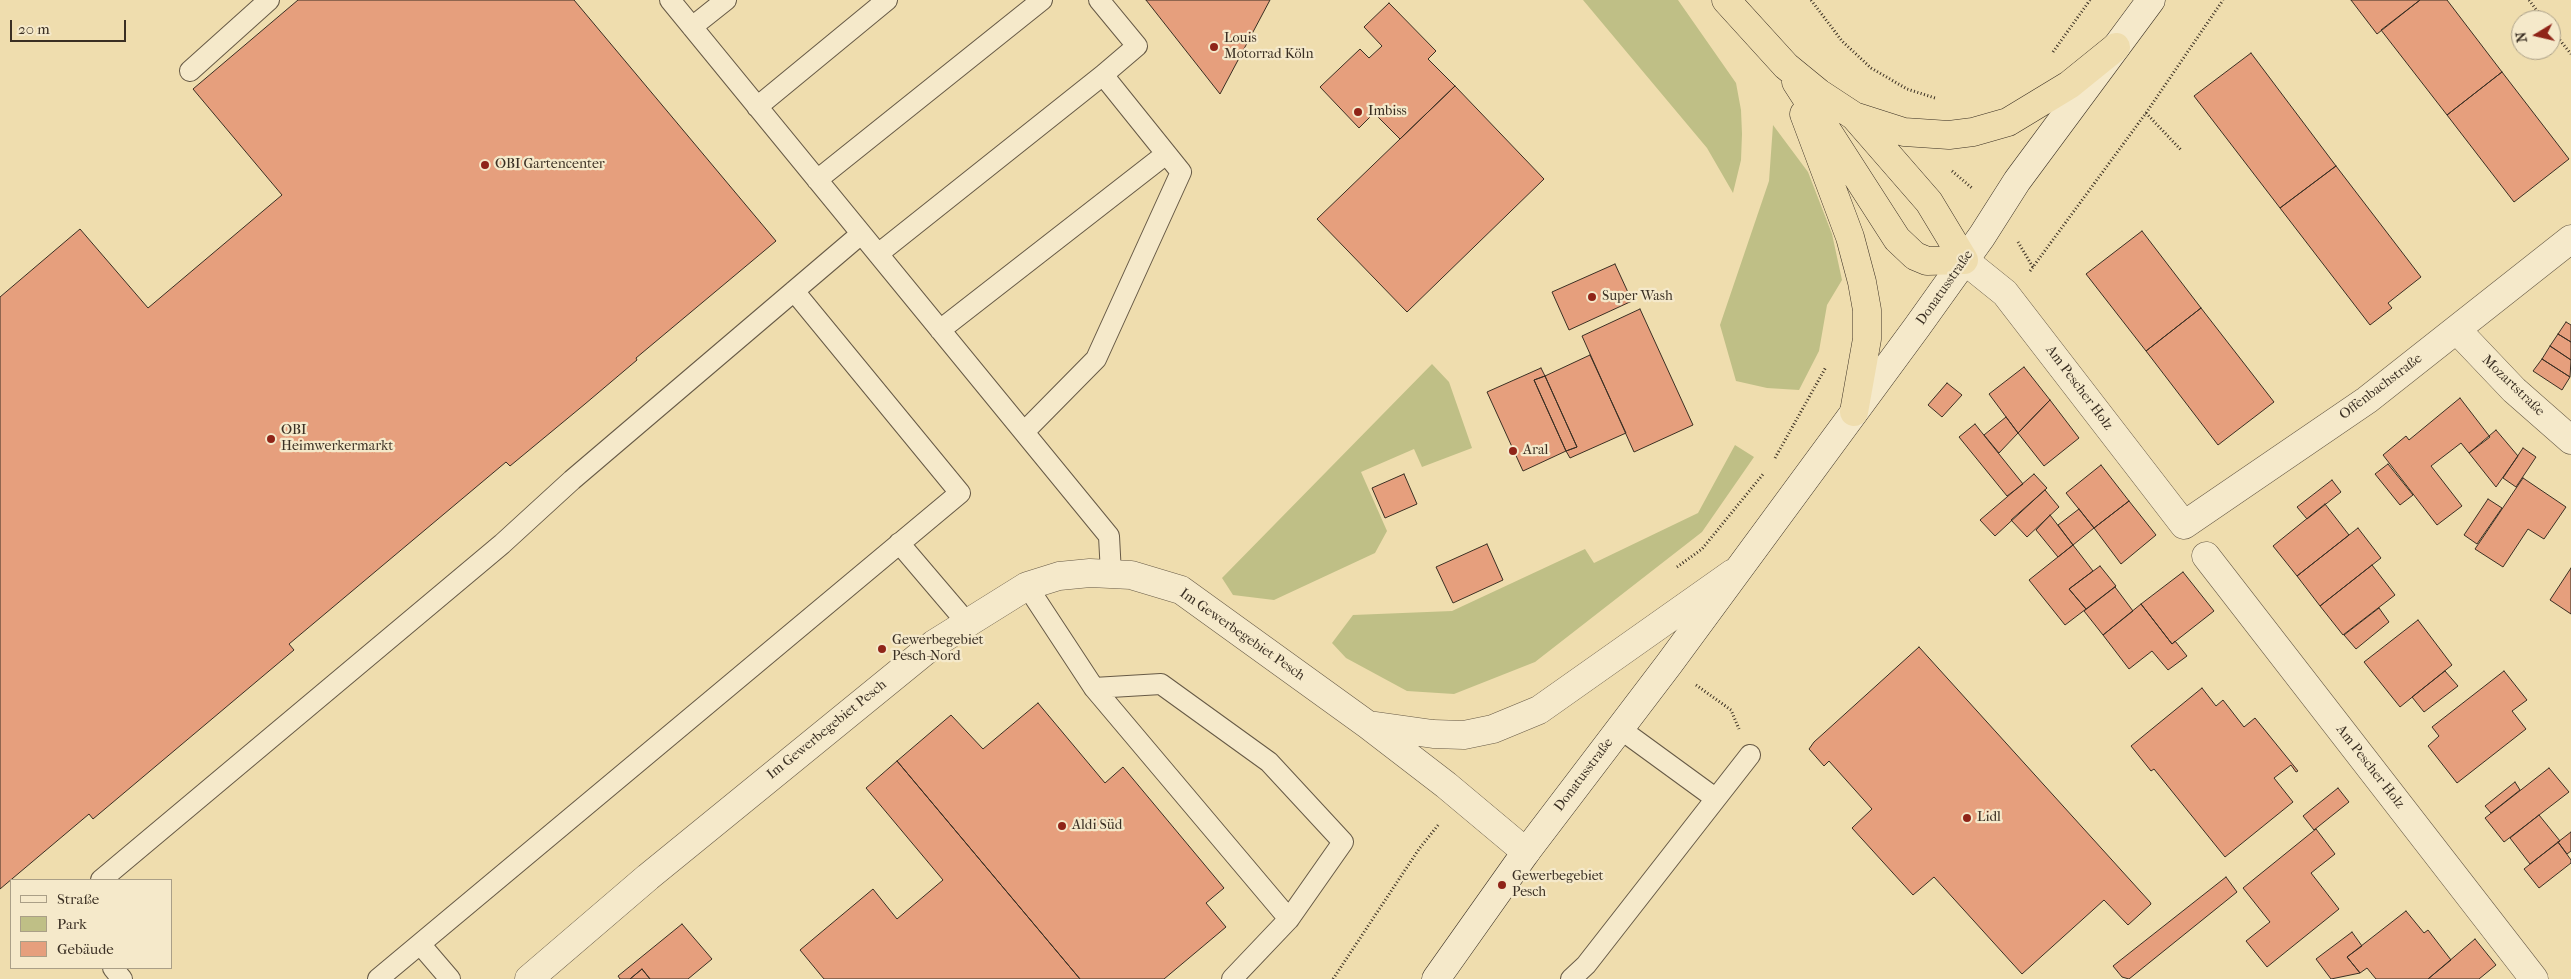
<!DOCTYPE html>
<html>
<head>
<meta charset="utf-8">
<style>
	body { margin:0 }
	#map { position:relative; width:2571px; height:979px; overflow:hidden; background:#efddae; font-family:"IM FELL French Canon",serif }
	canvas { display:block }
	.legend { position:absolute; left:10px; top:879px; width:162px; height:90px; box-sizing:border-box; background:#f5e9ca; border:1px solid #aa9f87; margin:0; padding:6px 9px; list-style:none; font-size:15px; color:#3a2f23 }
	.legend li { display:flex; align-items:center; gap:10px; height:25px }
	.legend b { width:25px; border:1px solid #aa9f87 }
	.north { position:absolute; left:2511px; top:10px; width:50px; height:50px; box-sizing:border-box; background:#f5e9ca; border:1px solid #aa9f87; border-radius:50%; rotate:261deg; font-size:14px; font-weight:700; line-height:20px; text-align:center; color:#3a2f23 }
	.north::after { content:''; display:block; margin:auto; width:18px; height:22px; background:#8f2418; clip-path:polygon(50% 0,100% 100%,50% 72%,0 100%) }
	.scale { position:absolute; left:10px; top:20px; width:116px; height:22px; box-sizing:border-box; border:2px solid #3a2f23; border-top:0; padding-left:6px; font-size:15px; line-height:18px; white-space:nowrap; color:#3a2f23; -webkit-text-stroke:4px #f5e9ca; paint-order:stroke }
</style>
</head>
<body>
<div id="map">
<canvas width="2571" height="979"></canvas>
<ul class="legend">
<li><b style="height:6px;background:#f5e9ca"></b>Straße</li>
<li><b style="height:14px;background:#bfbf86"></b>Park</li>
<li><b style="height:14px;background:#e69f7d"></b>Gebäude</li>
</ul>
<div class="north">N</div>
<div class="scale">20 m</div>
</div>
<script>
const g = document.querySelector('canvas').getContext('2d');
g.lineJoin = 'round';
function fill(path, color) {
  g.fillStyle = color;
  g.fill(path, 'evenodd');
}
function poly(rows) {
  const path = new Path2D();
  for (const r of rows) {
    path.moveTo(r[0], r[1]);
    for (let i = 2; i < r.length; i += 2) path.lineTo(r[i], r[i + 1]);
  }
  return path;
}
function strokePath(path, color, width, dash) {
  g.strokeStyle = color;
  g.lineWidth = width;
  g.lineCap = dash ? 'butt' : 'round';
  g.setLineDash(dash || []);
  g.stroke(path);
}
function drawText(font, color, halo, rows, align = 'center') {
  g.font = font + ' "IM FELL French Canon",serif';
  g.lineWidth = 4.5;
  g.setLineDash([]);
  g.textBaseline = 'middle';
  g.strokeStyle = halo;
  g.fillStyle = color;
  for (const [text, x, y, turn = 0] of rows) {
    g.save();
    g.translate(x, y);
    g.rotate((+turn || 0) * Math.PI / 180);
    g.textAlign = isNaN(turn) ? turn : align;
    if (halo) g.strokeText(text, 0, 0);
    g.fillText(text, 0, 0);
    g.restore();
  }
}
fill(poly([
	[1583,0,1678,0,1736,83,1741,110,1742,134,1741,160,1733,193,1707,148],
	[1773,125,1808,172,1832,234,1842,280,1827,305,1819,351,1799,390,1767,388,1736,381,1720,325,1769,181],
	[1432,364,1449,382,1472,448,1422,467,1414,449,1361,472,1387,531,1375,553,1274,600,1233,595,1222,578],
	[1735,445,1754,457,1702,532,1535,662,1454,694,1407,691,1346,658,1332,643,1353,615,1452,611,1585,549,1594,563,1698,513]
]), '#bfbf86');
const building = poly([
	[298,0,574,0,776,241,636,358,637,360,585,404,510,466,506,462,289,644,294,650,156,766,93,819,89,814,0,889,0,297,80,229,148,308,282,195,193,89,298,0],
	[1146,0,1270,0,1220,94,1146,0],
	[2351,0,2420,0,2377,34,2351,0],
	[2420,0,2447,0,2502,72,2447,115,2381,30,2420,0],
	[1389,3,1436,51,1428,59,1455,86,1400,139,1374,113,1359,128,1320,87,1360,49,1369,58,1382,46,1364,27,1389,3],
	[2251,53,2336,166,2280,208,2194,96,2251,53],
	[2502,72,2569,159,2514,202,2447,115,2502,72],
	[1455,86,1544,179,1407,312,1317,219,1455,86],
	[2336,166,2421,277,2388,303,2392,308,2370,325,2280,208,2336,166],
	[2142,231,2201,308,2146,351,2086,274,2142,231],
	[1615,264,1632,301,1569,330,1552,292,1615,264],
	[2201,308,2274,402,2218,445,2146,351,2201,308],
	[1640,309,1693,425,1634,452,1582,336,1640,309],
	[2566,322,2571,325,2571,342,2558,334,2566,322],
	[2558,334,2571,342,2571,360,2550,346,2558,334],
	[2550,346,2571,360,2570,377,2542,359,2550,346],
	[1590,355,1626,433,1570,458,1566,451,1577,447,1545,376,1590,355],
	[2542,359,2570,377,2562,390,2533,371,2542,359],
	[2024,367,2050,400,2018,433,1989,394,2024,367],
	[1541,368,1545,376,1534,380,1566,451,1523,471,1487,392,1541,368],
	[1545,376,1577,447,1566,451,1534,380,1545,376],
	[1947,383,1962,395,1942,417,1928,405,1947,383],
	[2460,398,2490,437,2469,453,2461,443,2431,466,2462,506,2437,525,2383,455,2406,436,2409,440,2460,398],
	[2050,400,2079,438,2044,466,2018,433,2050,400],
	[2006,417,2018,433,1999,453,1984,435,2006,417],
	[1975,424,2023,484,2007,496,1959,437,1975,424],
	[2496,430,2518,456,2496,487,2469,453,2496,430],
	[2523,448,2536,457,2516,487,2503,478,2523,448],
	[2388,464,2413,495,2400,505,2375,474,2388,464],
	[2101,465,2129,501,2094,528,2066,493,2101,465],
	[1404,474,1417,504,1385,518,1372,488,1404,474],
	[2034,474,2047,488,1995,536,1980,520,2034,474],
	[2523,478,2566,507,2544,539,2528,529,2503,567,2475,549,2523,478],
	[2332,480,2341,492,2307,519,2297,507,2332,480],
	[2045,490,2059,507,2027,537,2011,520,2045,490],
	[2488,499,2502,508,2477,544,2464,535,2488,499],
	[2129,501,2156,535,2121,564,2094,528,2129,501],
	[2325,504,2349,535,2297,576,2273,546,2325,504],
	[2079,509,2094,528,2073,545,2058,525,2079,509],
	[2050,515,2073,545,2058,557,2036,530,2050,515],
	[2358,528,2381,558,2320,606,2297,576,2358,528],
	[1487,544,1503,580,1453,603,1436,567,1487,544],
	[2073,545,2093,571,2069,589,2086,609,2065,625,2029,580,2073,545],
	[2372,565,2395,595,2343,635,2320,606,2372,565],
	[2100,566,2116,586,2086,609,2069,589,2100,566],
	[2571,568,2571,614,2550,600,2571,568],
	[2183,572,2214,611,2172,644,2141,604,2183,572],
	[2115,587,2133,611,2103,635,2084,611,2115,587],
	[2141,604,2172,644,2175,641,2187,656,2168,670,2152,651,2129,669,2103,635,2141,604],
	[2379,608,2389,622,2356,649,2344,635,2379,608],
	[2418,620,2452,665,2400,707,2364,662,2418,620],
	[1919,647,2150,902,2151,904,2128,925,2104,900,2022,974,1934,877,1913,895,1852,828,1872,809,1829,761,1824,766,1809,749,1814,742,1919,647],
	[2445,671,2458,686,2424,712,2412,697,2445,671],
	[2504,671,2527,700,2512,711,2526,729,2457,783,2428,746,2439,736,2432,727,2504,671],
	[2202,688,2216,706,2223,700,2244,727,2255,718,2298,771,2296,772,2291,765,2274,778,2293,802,2225,857,2154,769,2151,771,2131,746,2202,688],
	[1038,703,1105,783,1123,767,1224,888,1206,903,1226,927,1164,979,1080,979,897,761,951,715,983,749,1038,703],
	[897,761,1080,979,824,979,800,950,873,889,897,919,943,880,866,788,897,761],
	[2549,768,2569,792,2504,842,2485,818,2549,768],
	[2515,782,2520,790,2491,813,2485,806,2515,782],
	[2338,788,2349,802,2314,830,2303,816,2338,788],
	[2539,815,2560,841,2530,864,2510,838,2539,815],
	[2316,829,2335,854,2311,873,2339,909,2267,967,2246,941,2270,922,2243,888,2316,829],
	[2571,832,2571,851,2567,854,2558,842,2571,832],
	[2558,842,2571,860,2571,863,2539,888,2524,869,2558,842],
	[2226,877,2237,892,2129,979,2122,977,2113,966,2226,877],
	[2406,911,2424,933,2428,930,2451,960,2428,979,2376,979,2367,968,2360,973,2347,957,2406,911],
	[682,924,712,959,688,979,650,979,642,969,630,979,620,979,618,976,682,924],
	[2352,932,2362,946,2347,957,2360,973,2331,979,2316,959,2352,932],
	[2475,939,2496,965,2479,979,2428,979,2475,939],
	[642,969,650,979,630,979,642,969]
]);
fill(building, '#e69f7d');
strokePath(building, '#3a2f23', 1);
const lane = poly([
	[670,0,1109,536,1111,574],
	[692,27,726,0],
	[190,71,269,0],
	[757,107,887,0],
	[817,180,1042,0],
	[878,254,1103,75],
	[940,330,1166,154],
	[1024,432,1096,359,1181,172,1103,75,1137,46,1099,0],
	[899,543,968,624],
	[1027,586,1094,688,1289,919],
	[1094,688,1161,684,1269,762,1343,842,1289,919,1232,979],
	[1619,728,1715,798],
	[101,880,502,544,572,480,861,234],
	[420,944,450,979],
	[113,968,122,979],
	[378,979,960,493,794,291],
	[1571,979,1586,965,1750,755]
]);
const street = poly([
	[1964,260,2005,293,2184,525,2367,400,2571,239],
	[2457,330,2514,390,2571,440],
	[2206,556,2534,979],
	[1369,725,1433,734,1464,735,1493,729,1539,710,1733,573],
	[529,979,648,877,934,644,1027,586,1059,576,1090,573,1131,575,1181,590,1368,725,1446,785,1526,852]
]);
const secondary = poly([
	[1436,979,1526,852,1669,664,1917,327,1982,236,2017,181,2151,0]
]);
const highway = poly([
	[1726,0,1786,66,1819,93,1854,116,1904,132,1949,135,1973,132,2008,122,2069,85,2116,47],
	[1796,82,1897,239,1915,256,1927,261,1964,260,1929,202,1855,117],
	[1804,114,1850,237,1862,282,1867,310,1867,339,1854,412]
]);
strokePath(lane, '#675a46', 22);
strokePath(street, '#675a46', 29);
strokePath(secondary, '#3a2f23', 29);
strokePath(highway, '#3a2f23', 29);
strokePath(poly([
	[1811,0,1842,41,1871,68,1907,89,1935,98],
	[2529,0,2544,20],
	[2551,29,2571,54],
	[2053,52,2090,0],
	[2146,113,2182,151],
	[1952,171,1972,188],
	[2018,242,2034,269],
	[2030,271,2146,113,2223,0],
	[1775,458,1826,367],
	[1677,567,1702,549,1764,473],
	[1696,685,1731,710,1739,729],
	[1333,979,1419,849,1439,824]
]), '#3a2f23', 3, [1, 2.5]);
strokePath(lane, '#f5e9ca', 20);
strokePath(street, '#f5e9ca', 28);
strokePath(secondary, '#f5e9ca', 28);
strokePath(highway, '#efddae', 28);
for (const [x, y, r, color] of [
	[1214,47,5,"#8f2418"],
	[1358,112,5,"#8f2418"],
	[485,165,5,"#8f2418"],
	[1592,297,5,"#8f2418"],
	[271,439,5,"#8f2418"],
	[1513,451,5,"#8f2418"],
	[882,649,5,"#8f2418"],
	[1967,818,5,"#8f2418"],
	[1062,826,5,"#8f2418"],
	[1502,885,5,"#8f2418"]
]) {
  const dot = new Path2D();
  dot.arc(x, y, r, 0, 2 * Math.PI);
  g.fillStyle = color;
  g.fill(dot);
  strokePath(dot, '#f5e9ca', 2);
}
drawText('14px', '#3a2f23', '#f5e9ca', [
	["Louis",1224,39],
	["Motorrad Köln",1224,55],
	["Imbiss",1368,112],
	["OBI Gartencenter",495,165],
	["Super Wash",1602,297],
	["OBI",281,431],
	["Heimwerkermarkt",281,447],
	["Aral",1523,451],
	["Gewerbegebiet",892,641],
	["Pesch-Nord",892,657],
	["Lidl",1977,818],
	["Aldi Süd",1072,826],
	["Gewerbegebiet",1512,877],
	["Pesch",1512,893]
], 'left');
drawText('14px', '#3a2f23', '#f5e9ca', [
	["Donatusstraße",1945,288,-55],
	["Mozartstraße",2513,386,44],
	["Offenbachstraße",2381,387,-37],
	["Am Pescher Holz",2079,388,53],
	["Im Gewerbegebiet Pesch",1242,635,35],
	["Im Gewerbegebiet Pesch",827,730,-39],
	["Am Pescher Holz",2370,767,52],
	["Donatusstraße",1584,775,-53]
]);
</script>
</body>
</html>
